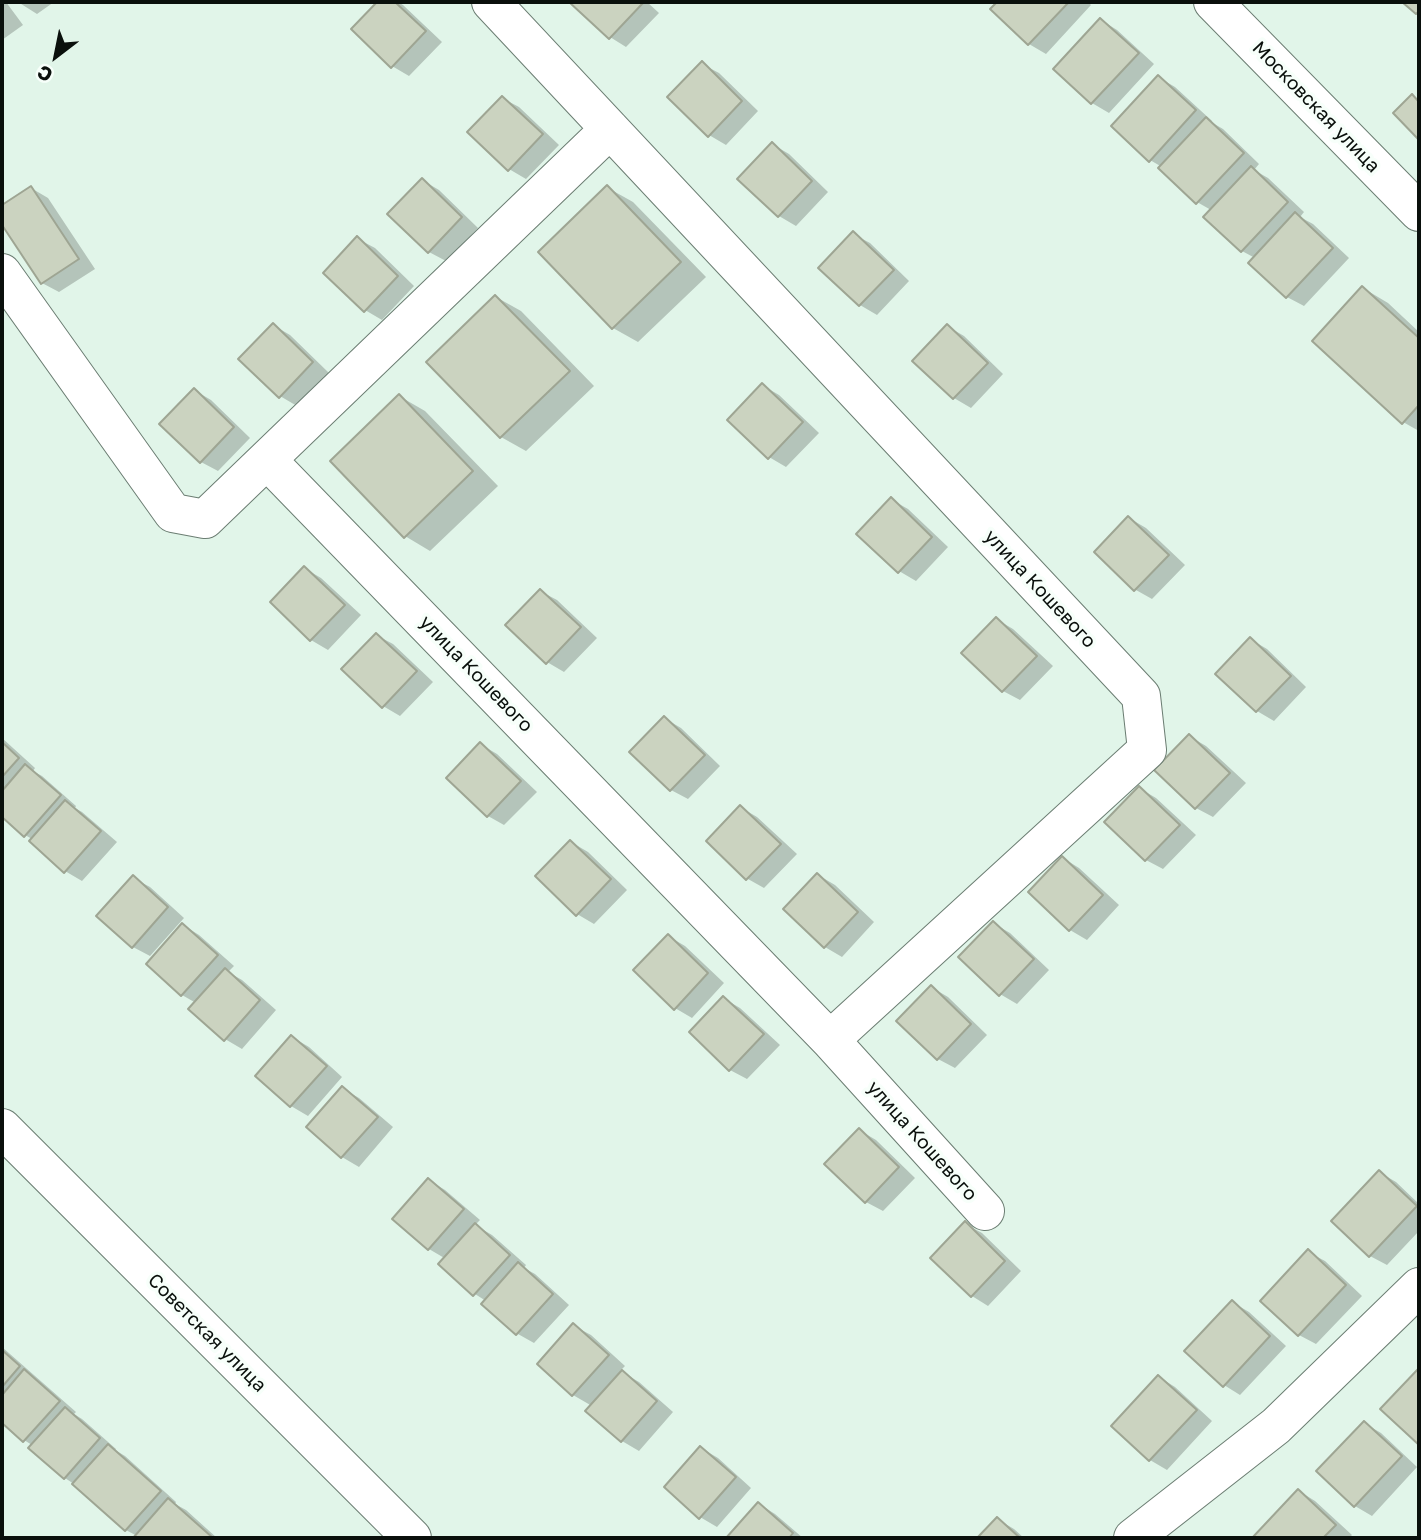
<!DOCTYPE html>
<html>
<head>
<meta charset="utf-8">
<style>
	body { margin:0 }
	#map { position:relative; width:1421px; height:1540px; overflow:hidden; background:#e1f5e9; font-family:"Golos Text",sans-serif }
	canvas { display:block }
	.frame { position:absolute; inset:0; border:4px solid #0a100c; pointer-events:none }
	.north { position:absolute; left:21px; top:21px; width:70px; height:70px; -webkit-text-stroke:5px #f7fffa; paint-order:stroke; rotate:212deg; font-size:19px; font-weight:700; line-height:28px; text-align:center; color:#0a100c }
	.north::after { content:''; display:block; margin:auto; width:24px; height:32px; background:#0a100c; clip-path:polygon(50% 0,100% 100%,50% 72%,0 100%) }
</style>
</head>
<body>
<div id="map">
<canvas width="1421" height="1540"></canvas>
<div class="frame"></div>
<div class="north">С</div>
</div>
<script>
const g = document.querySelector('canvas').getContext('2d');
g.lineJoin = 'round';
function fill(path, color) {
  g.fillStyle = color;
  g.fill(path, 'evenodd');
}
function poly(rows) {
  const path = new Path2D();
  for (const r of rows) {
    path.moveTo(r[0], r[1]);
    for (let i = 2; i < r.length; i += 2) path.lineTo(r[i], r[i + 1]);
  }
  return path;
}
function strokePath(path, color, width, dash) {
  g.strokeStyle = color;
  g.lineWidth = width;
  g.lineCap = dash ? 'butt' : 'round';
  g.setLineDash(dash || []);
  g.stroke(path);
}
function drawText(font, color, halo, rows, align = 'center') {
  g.font = font + ' "Golos Text",sans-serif';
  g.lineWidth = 7;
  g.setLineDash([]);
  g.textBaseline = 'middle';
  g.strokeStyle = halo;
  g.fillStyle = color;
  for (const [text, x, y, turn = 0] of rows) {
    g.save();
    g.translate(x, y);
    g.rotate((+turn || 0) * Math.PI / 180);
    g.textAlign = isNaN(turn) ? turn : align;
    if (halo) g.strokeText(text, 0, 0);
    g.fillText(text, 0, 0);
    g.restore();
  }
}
fill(poly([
	[2,2,6,2,23,25,2,40],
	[18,2,54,2,37,14],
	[379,2,398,2,403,5,442,42,409,76,392,66,353,29],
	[572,2,647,2,659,13,626,47,610,37],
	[996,2,1088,2,1091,5,1046,54,1029,44,992,9,998,3],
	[1101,20,1117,30,1154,64,1109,113,1092,103],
	[702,64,719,73,758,111,726,145,709,135],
	[1158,77,1175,87,1212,121,1211,122,1223,129,1259,164,1254,170,1268,178,1304,212,1300,217,1313,224,1349,258,1304,306,1287,297,1255,258,1242,251,1206,217,1211,210,1197,202,1162,167,1150,160],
	[502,98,519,107,559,145,526,179,509,169],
	[772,144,789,154,828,192,796,226,779,216],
	[422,180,439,190,478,228,446,261,429,252],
	[31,188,48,198,95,269,59,292,42,283,2,221,2,207],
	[608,188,633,202,706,277,638,342,613,328],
	[853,234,870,243,909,281,877,315,860,305,821,268],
	[358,239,375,248,414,286,382,320,365,310],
	[1363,288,1388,303,1419,332,1419,431,1403,422],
	[496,297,521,311,594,386,526,451,501,437],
	[273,325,290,335,329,373,297,406,280,396],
	[947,326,964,336,1003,374,971,408,954,398,914,361],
	[762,385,779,395,819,433,786,467,769,457],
	[194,390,211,400,250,438,218,471,201,462],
	[399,396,425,411,498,486,430,551,405,536],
	[892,500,908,509,948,547,916,581,899,571],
	[1129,518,1146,528,1185,565,1152,599,1136,590,1096,552],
	[304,568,321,578,361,615,328,650,311,640,272,602],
	[540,591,557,600,597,638,564,672,547,662],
	[996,619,1013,629,1053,666,1020,700,1003,691],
	[376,635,393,644,433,682,400,716,383,706],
	[1250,639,1267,649,1306,687,1274,721,1257,711],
	[664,718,681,728,720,766,688,799,671,790],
	[1189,736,1206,746,1246,783,1213,817,1196,808],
	[2,738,35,768,33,771,42,776,76,806,75,808,82,812,117,842,82,881,65,871,32,839,25,835,2,814],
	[480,744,497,754,537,792,504,825,488,816],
	[1139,788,1156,798,1196,835,1163,869,1146,860],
	[740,807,757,817,797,854,764,888,748,879,708,841],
	[571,842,588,852,627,890,594,924,577,914],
	[1063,858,1079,868,1119,905,1087,940,1070,930],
	[818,875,835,885,874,922,842,957,825,947],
	[133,878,150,887,184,918,150,956,133,947],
	[993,923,1010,933,1049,970,1017,1004,1000,994],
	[183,925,199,935,234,966,228,972,242,980,276,1010,242,1049,225,1039,196,1003,182,995,148,964],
	[668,936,685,946,724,983,692,1018,675,1008],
	[931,987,948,997,987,1035,955,1068,938,1059],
	[723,998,740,1008,780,1045,747,1079,730,1070],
	[292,1037,309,1047,342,1077,308,1116,291,1106,257,1075],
	[342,1088,359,1098,393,1127,359,1167,342,1157],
	[859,1130,876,1140,915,1178,883,1211,866,1202],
	[1379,1172,1396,1182,1419,1204,1419,1231,1387,1265,1370,1256],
	[429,1180,445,1190,480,1220,475,1225,492,1235,526,1265,524,1268,535,1274,569,1305,534,1343,518,1334,484,1303,486,1301,475,1294,441,1264,446,1259,429,1249],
	[965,1224,982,1233,1021,1271,988,1306,972,1296],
	[1308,1252,1325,1261,1362,1296,1316,1344,1299,1335,1263,1301],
	[1232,1302,1249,1312,1286,1346,1240,1395,1224,1385],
	[574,1326,591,1335,625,1366,620,1371,639,1382,673,1412,639,1451,622,1441,588,1411,592,1406,573,1395],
	[2,1347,76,1412,74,1414,82,1419,116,1449,115,1450,125,1456,176,1502,175,1504,186,1510,217,1538,135,1538,137,1536,126,1530,74,1484,65,1478,32,1445,24,1440,2,1421],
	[1159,1377,1175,1387,1212,1421,1167,1470,1150,1460],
	[1364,1423,1381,1433,1417,1467,1372,1516,1355,1506],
	[701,1448,718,1458,751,1488,717,1527,700,1517],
	[1299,1491,1315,1501,1352,1535,1349,1538,1254,1538],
	[759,1504,775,1514,803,1538,728,1538],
	[997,1519,1014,1529,1024,1538,979,1538]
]), '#0003');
const building = poly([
	[377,2,395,2,426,31,391,68,351,29,377,2],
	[569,2,642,2,643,3,609,39,569,2],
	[997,2,1069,2,1028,45,990,9,997,2],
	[1402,2,1419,2,1419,11,1416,14,1402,2],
	[1100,18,1139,53,1091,104,1053,69,1100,18],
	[702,61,742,101,708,137,667,97,702,61],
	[1158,75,1196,110,1149,162,1111,126,1158,75],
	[1412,94,1419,102,1419,140,1393,113,1412,94],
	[502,96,543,134,508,171,467,132,502,96],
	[1206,117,1244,153,1196,204,1158,168,1206,117],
	[772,142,812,181,778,217,737,179,772,142],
	[1251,166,1288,202,1241,252,1203,217,1251,166],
	[422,178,462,217,428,253,387,214,422,178],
	[607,185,681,262,612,329,538,252,607,185],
	[31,186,79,259,41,284,2,225,2,205,31,186],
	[1295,212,1333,248,1286,298,1248,263,1295,212],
	[853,231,894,270,859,306,818,268,853,231],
	[357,236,398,276,364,312,323,273,357,236],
	[1362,286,1419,338,1419,405,1402,424,1312,341,1362,286],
	[495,295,570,371,500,438,426,362,495,295],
	[273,323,313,362,279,398,238,359,273,323],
	[947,324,988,363,953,399,912,361,947,324],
	[762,383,803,422,768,459,727,420,762,383],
	[194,388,234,427,200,463,159,424,194,388],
	[399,394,473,471,404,538,330,461,399,394],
	[891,497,932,537,898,573,856,534,891,497],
	[1128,516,1169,555,1134,591,1094,552,1128,516],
	[304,566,345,605,310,641,270,602,304,566],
	[540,589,581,627,546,664,505,625,540,589],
	[996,617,1037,656,1002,692,961,653,996,617],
	[376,633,417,671,382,708,341,669,376,633],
	[1250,637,1291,676,1256,712,1215,674,1250,637],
	[664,716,705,755,670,791,629,752,664,716],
	[1189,734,1230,773,1195,809,1154,770,1189,734],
	[2,742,19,758,2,777,2,742],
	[480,742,521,781,487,817,446,778,480,742],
	[25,764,61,795,24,837,2,817,2,791,25,764],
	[1139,786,1180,825,1145,861,1104,822,1139,786],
	[65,800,101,831,64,873,29,841,65,800],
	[740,805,781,844,746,880,706,841,740,805],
	[570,840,611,879,576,916,535,876,570,840],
	[1062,856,1103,895,1069,931,1028,892,1062,856],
	[817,873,858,912,824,948,783,909,817,873],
	[133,875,168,907,132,948,96,916,133,875],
	[993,921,1034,959,999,996,958,957,993,921],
	[182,923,218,955,181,996,146,964,182,923],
	[668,934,708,973,674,1010,633,970,668,934],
	[225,968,260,1000,224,1041,188,1009,225,968],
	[931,985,971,1024,937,1060,896,1021,931,985],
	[723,996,764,1034,729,1071,689,1032,723,996],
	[291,1035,327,1066,290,1107,255,1076,291,1035],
	[342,1086,378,1117,341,1158,306,1127,342,1086],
	[859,1128,899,1167,865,1203,824,1164,859,1128],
	[1379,1170,1417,1206,1369,1257,1331,1221,1379,1170],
	[428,1178,464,1209,428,1250,392,1219,428,1178],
	[965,1221,1005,1261,971,1297,930,1258,965,1221],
	[475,1223,510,1255,473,1296,438,1264,475,1223],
	[1308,1249,1346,1285,1298,1336,1260,1301,1308,1249],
	[518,1262,553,1294,516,1335,481,1304,518,1262],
	[1232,1300,1270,1336,1223,1387,1184,1351,1232,1300],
	[573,1323,609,1355,572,1396,537,1364,573,1323],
	[2,1350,20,1366,2,1387,2,1350],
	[1419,1368,1419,1445,1380,1409,1419,1368],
	[24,1369,60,1401,23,1442,2,1423,2,1395,24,1369],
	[622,1370,657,1401,621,1442,585,1411,622,1370],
	[1158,1375,1197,1410,1149,1461,1111,1426,1158,1375],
	[65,1407,100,1438,64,1479,28,1448,65,1407],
	[1364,1421,1402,1456,1354,1507,1316,1471,1364,1421],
	[108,1444,161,1491,125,1531,72,1484,108,1444],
	[700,1446,736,1477,699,1519,664,1487,700,1446],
	[1298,1489,1336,1525,1323,1538,1252,1538,1298,1489],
	[168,1498,213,1538,133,1538,168,1498],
	[758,1502,793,1533,789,1538,726,1538,758,1502],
	[997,1517,1020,1538,977,1538,997,1517]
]);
fill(building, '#cbd3c0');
strokePath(building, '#9ea593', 2);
const minor = poly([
	[491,2,1141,696,1147,750,830,1040],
	[1213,2,1419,212],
	[2,273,173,513,205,519,610,129],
	[267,460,830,1040,985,1211],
	[2,1128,412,1538],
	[1133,1538,1276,1426,1419,1287]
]);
strokePath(minor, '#6b7d72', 40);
strokePath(minor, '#fff', 38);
drawText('19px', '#0a100c', '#f7fffa', [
	["Московская улица",1316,107,46],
	["улица Кошевого",1040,589,47],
	["улица Кошевого",476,674,46],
	["улица Кошевого",922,1141,48],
	["Советская улица",207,1333,45]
]);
</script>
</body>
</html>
